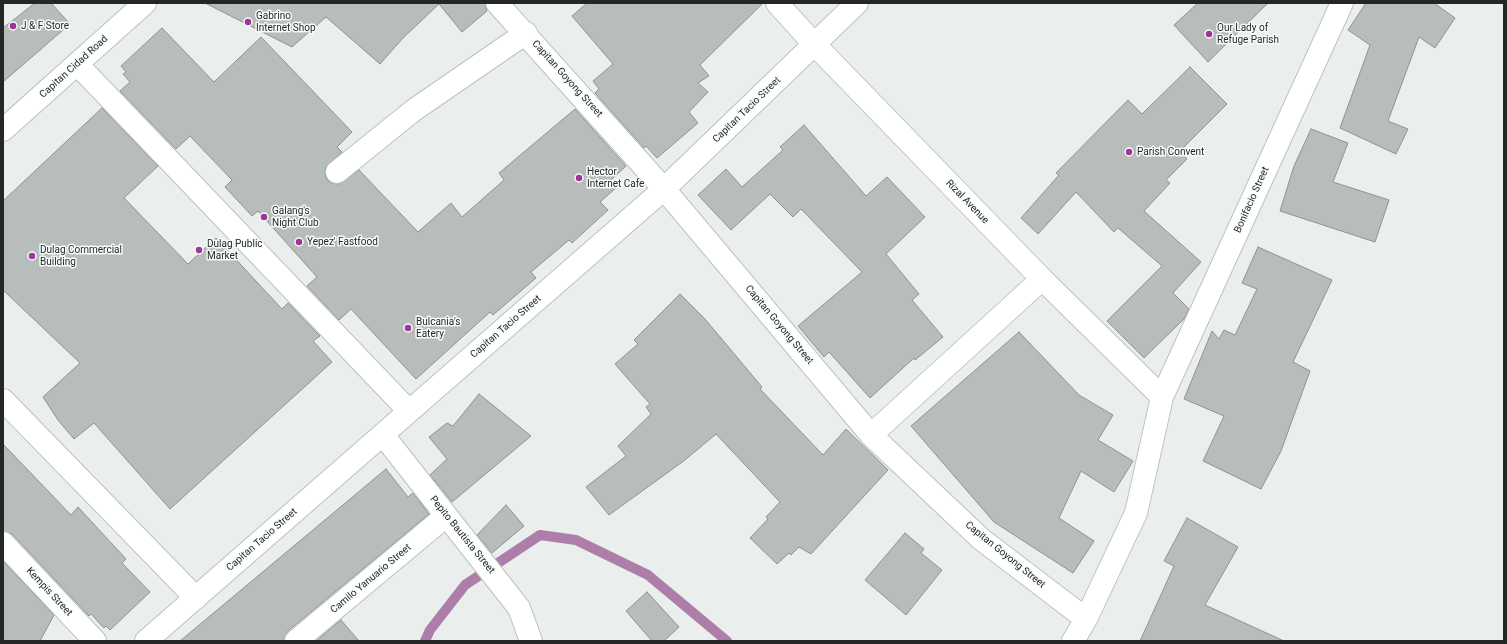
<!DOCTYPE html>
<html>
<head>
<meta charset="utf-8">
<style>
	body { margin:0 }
	#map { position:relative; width:1507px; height:644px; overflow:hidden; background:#eaefed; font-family:Roboto,sans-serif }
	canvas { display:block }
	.frame { position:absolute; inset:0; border:4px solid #252726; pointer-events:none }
</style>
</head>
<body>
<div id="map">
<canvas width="1507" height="644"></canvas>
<div class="frame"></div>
</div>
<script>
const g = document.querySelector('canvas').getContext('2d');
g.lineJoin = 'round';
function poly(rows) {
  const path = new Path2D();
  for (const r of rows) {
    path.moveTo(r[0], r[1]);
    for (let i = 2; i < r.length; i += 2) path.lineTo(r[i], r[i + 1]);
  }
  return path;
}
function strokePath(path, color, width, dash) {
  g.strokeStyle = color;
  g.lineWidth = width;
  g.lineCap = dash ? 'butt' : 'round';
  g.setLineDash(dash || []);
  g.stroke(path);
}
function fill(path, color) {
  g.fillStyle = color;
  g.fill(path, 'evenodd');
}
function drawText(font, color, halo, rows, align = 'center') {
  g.font = font + ' Roboto,sans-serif';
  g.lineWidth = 3;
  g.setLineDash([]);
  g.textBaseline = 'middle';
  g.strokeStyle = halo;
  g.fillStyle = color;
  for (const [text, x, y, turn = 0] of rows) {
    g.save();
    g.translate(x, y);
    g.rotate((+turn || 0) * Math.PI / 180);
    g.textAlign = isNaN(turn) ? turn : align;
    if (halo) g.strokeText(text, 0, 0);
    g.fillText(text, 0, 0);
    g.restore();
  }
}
strokePath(poly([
	[425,641,430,630,465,585,540,535,576,540,648,575,727,641]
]), '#ae7eaa', 10);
const building = poly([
	[35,3,51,3,70,24,3,82,3,28,35,3],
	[205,3,485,3,487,11,462,32,439,4,403,38,380,64,326,17,292,47,205,3],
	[587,3,763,3,700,65,709,76,698,83,708,92,689,112,698,123,657,158,646,146,644,148,595,93,599,89,593,81,613,64,572,16,587,3],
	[1198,3,1268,3,1208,62,1174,25,1198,3],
	[1366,3,1434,3,1455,18,1435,48,1419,37,1388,121,1408,129,1396,154,1340,128,1370,45,1348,30,1366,3],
	[162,28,214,82,261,37,352,132,337,147,342,152,326,167,325,174,327,180,332,183,339,184,359,170,418,232,451,203,462,217,504,180,499,173,575,109,626,166,611,180,617,187,600,202,608,210,572,243,569,240,531,272,536,278,493,315,490,312,416,379,351,309,339,320,307,286,317,277,258,211,252,216,225,187,232,180,190,136,176,149,120,91,130,82,123,74,126,72,121,66,162,28],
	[1190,67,1227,104,1180,151,1187,159,1166,180,1170,183,1144,211,1201,262,1173,293,1189,309,1184,319,1144,358,1107,321,1162,266,1118,228,1114,232,1076,192,1038,234,1021,218,1059,175,1056,173,1128,100,1142,114,1190,67],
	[102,108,158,166,124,198,188,264,216,238,282,309,288,303,320,336,313,341,332,362,170,509,94,423,74,439,58,420,43,397,80,363,3,290,3,201,102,108],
	[804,125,866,196,887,177,925,217,886,254,919,294,912,300,943,337,915,360,914,358,870,398,829,352,824,357,798,326,862,272,801,209,793,217,770,194,731,230,698,195,726,169,742,187,783,150,780,147,804,125],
	[1311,129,1348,143,1333,182,1389,200,1375,242,1280,211,1294,166,1311,129],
	[1258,247,1332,280,1293,362,1310,371,1281,451,1261,489,1203,461,1224,416,1184,399,1212,331,1219,339,1224,330,1235,335,1257,289,1242,283,1258,247],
	[680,294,705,319,762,387,760,389,823,455,846,429,888,470,811,554,799,547,791,555,789,553,777,564,750,538,768,519,766,517,780,502,716,434,685,460,609,515,586,487,626,456,618,446,651,414,646,407,650,404,615,364,638,344,634,340,680,294],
	[1019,332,1079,395,1113,415,1098,440,1133,461,1114,492,1081,471,1059,518,1094,541,1073,573,994,522,911,426,1019,332],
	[479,394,531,436,452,502,430,475,447,459,429,437,447,423,453,426,479,394],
	[3,444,71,515,78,507,126,559,122,563,150,592,110,630,106,626,104,628,91,614,89,616,12,534,3,531,3,444],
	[386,469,408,497,413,493,429,514,288,631,284,641,180,641,386,469],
	[506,505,524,526,492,553,477,535,506,505],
	[1187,518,1238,547,1205,605,1284,641,1140,641,1174,566,1164,561,1187,518],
	[905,533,924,549,921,553,942,570,906,615,865,580,905,533],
	[3,561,54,615,40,641,3,641,3,561],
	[647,592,679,627,664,641,652,641,626,611,647,592],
	[341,620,359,641,316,641,341,620]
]);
fill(building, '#b7bdba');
strokePath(building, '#8e9391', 1);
const minor = poly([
	[497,3,664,189,871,435,981,539,1086,619],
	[777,3,815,45,1042,279,1162,397],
	[77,64,409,411],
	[3,130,145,3],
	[337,172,414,110,526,33],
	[3,400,196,598],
	[383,435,519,608,531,641],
	[871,435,1042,279],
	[3,543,95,641],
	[146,641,664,189,857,3],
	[296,641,446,516],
	[1073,641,1086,619,1136,513,1162,397,1342,3]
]);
strokePath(minor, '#bdc2bf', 24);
strokePath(minor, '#fff', 22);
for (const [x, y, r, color] of [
	[248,22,4,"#9e3699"],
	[13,26,4,"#9e3699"],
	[1209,34,4,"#9e3699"],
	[1129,152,4,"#9e3699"],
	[579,178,4,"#9e3699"],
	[264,217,4,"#9e3699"],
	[299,242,4,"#9e3699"],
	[199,250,4,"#9e3699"],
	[32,256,4,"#9e3699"],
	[408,328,4,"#9e3699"]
]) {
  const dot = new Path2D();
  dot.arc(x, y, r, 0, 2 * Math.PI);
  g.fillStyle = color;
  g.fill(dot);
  strokePath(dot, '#f7fdfa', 1.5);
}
drawText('10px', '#252726', '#f7fdfa', [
	["Gabrino",256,16],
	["Internet Shop",256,28],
	["J & F Store",21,26],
	["Our Lady of",1217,28],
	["Refuge Parish",1217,40],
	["Parish Convent",1137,152],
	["Hector",587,172],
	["Internet Cafe",587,184],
	["Galang's",272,211],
	["Night Club",272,223],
	["Yepez' Fastfood",307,242],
	["Dulag Public",207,244],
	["Market",207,256],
	["Dulag Commercial",40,250],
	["Building",40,262],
	["Bulcania's",416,322],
	["Eatery",416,334]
], 'left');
drawText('10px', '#252726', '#f7fdfa', [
	["Capitan Cidad Road",74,67,-42],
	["Capitan Goyong Street",567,79,48],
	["Capitan Tacio Street",747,110,-44],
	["Bonifacio Street",1252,200,-66],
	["Rizal Avenue",967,202,46],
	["Capitan Goyong Street",779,325,50],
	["Capitan Tacio Street",506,327,-41],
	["Pepito Bautista Street",462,535,51],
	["Capitan Tacio Street",262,540,-41],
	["Capitan Goyong Street",1005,555,39],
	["Camilo Yanuario Street",371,579,-40],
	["Kempis Street",49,592,47]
]);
</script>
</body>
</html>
